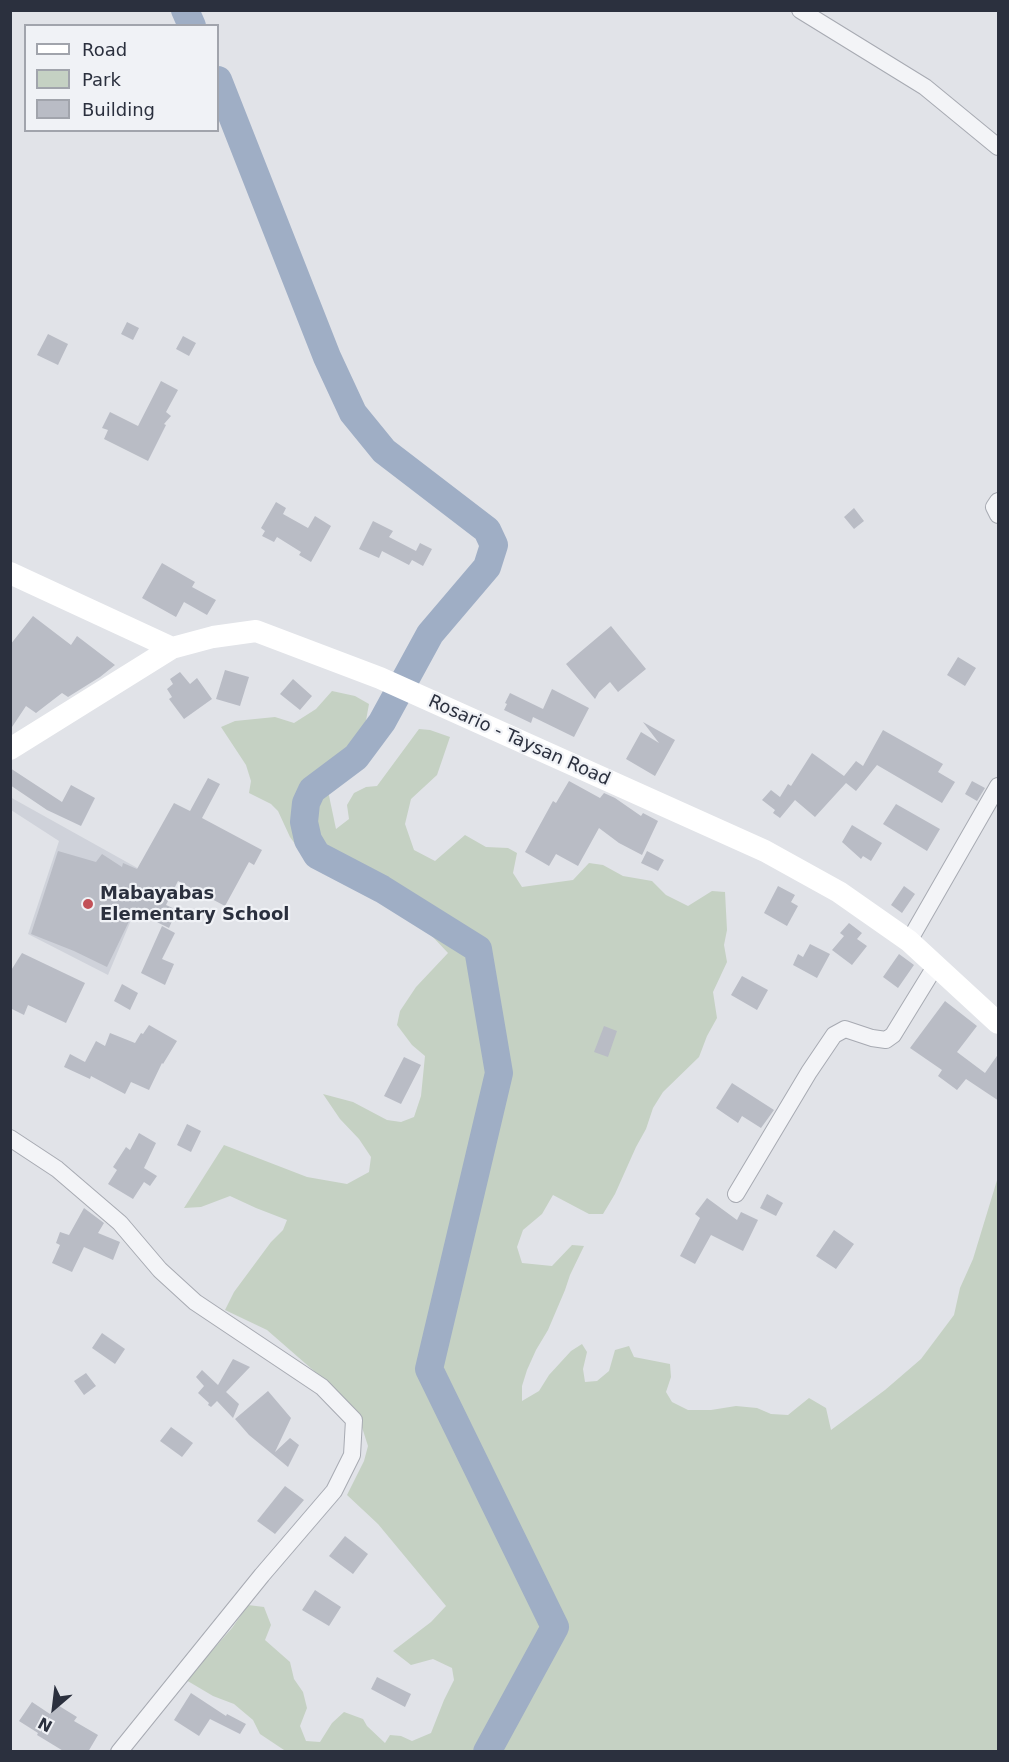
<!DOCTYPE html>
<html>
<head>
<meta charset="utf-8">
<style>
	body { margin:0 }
	#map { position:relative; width:1009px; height:1762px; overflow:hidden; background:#e1e3e8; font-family:"DejaVu Sans",sans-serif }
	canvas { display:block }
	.frame { position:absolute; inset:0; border:12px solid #2b303e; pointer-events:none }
	.legend { position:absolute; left:24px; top:24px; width:195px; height:108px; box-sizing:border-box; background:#f0f2f6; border:2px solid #a1a4ac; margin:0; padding:8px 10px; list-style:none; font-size:18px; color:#2b303e }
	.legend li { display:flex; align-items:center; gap:12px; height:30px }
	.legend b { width:30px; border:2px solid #a1a4ac }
	.north { position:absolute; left:24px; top:1678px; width:60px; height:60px; -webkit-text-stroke:4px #f0f2f6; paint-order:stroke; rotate:208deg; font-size:16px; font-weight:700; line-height:24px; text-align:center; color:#2b303e }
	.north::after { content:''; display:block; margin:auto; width:21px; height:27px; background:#2b303e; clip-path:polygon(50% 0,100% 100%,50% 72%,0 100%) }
</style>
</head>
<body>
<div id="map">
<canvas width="1009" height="1762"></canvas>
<div class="frame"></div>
<ul class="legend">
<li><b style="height:8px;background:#fff"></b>Road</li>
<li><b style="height:16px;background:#c5d1c3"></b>Park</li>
<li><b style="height:16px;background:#b9bcc5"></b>Building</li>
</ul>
<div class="north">N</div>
</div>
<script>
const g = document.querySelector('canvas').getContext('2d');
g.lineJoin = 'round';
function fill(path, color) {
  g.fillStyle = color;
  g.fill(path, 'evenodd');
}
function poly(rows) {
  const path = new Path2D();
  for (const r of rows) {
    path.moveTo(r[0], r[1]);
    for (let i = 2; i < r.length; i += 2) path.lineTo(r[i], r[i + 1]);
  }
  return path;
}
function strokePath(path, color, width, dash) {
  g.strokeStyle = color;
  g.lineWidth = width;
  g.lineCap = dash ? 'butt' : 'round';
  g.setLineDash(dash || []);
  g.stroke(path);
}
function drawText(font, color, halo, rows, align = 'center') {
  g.font = font + ' "DejaVu Sans",sans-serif';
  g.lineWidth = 4.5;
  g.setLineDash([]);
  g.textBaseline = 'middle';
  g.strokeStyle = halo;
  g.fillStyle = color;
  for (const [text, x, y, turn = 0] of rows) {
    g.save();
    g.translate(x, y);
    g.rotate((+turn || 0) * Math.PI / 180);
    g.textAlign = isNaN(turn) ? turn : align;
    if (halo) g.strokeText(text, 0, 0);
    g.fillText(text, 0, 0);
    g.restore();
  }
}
fill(poly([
	[10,797,150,875,108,975,28,934,59,841,11,810]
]), '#cfd2da');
fill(poly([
	[332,691,355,696,369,704,365,726,358,742,341,759,332,775,328,791,336,829,349,819,347,805,354,793,366,787,377,786,419,729,430,730,450,737,437,775,411,799,405,824,414,850,435,861,465,835,486,847,508,848,517,853,513,873,522,887,573,880,589,863,603,865,623,876,652,881,666,895,688,906,712,891,725,892,727,930,724,945,727,962,713,992,717,1018,707,1036,699,1057,663,1092,653,1108,646,1129,636,1147,615,1194,603,1214,589,1214,553,1195,542,1214,523,1230,517,1247,522,1263,552,1266,572,1245,584,1246,570,1275,565,1290,548,1330,536,1350,527,1370,522,1386,522,1401,539,1391,549,1375,571,1351,582,1344,587,1352,583,1369,585,1382,597,1381,609,1371,615,1350,629,1346,634,1357,670,1364,671,1377,666,1392,672,1402,688,1410,711,1410,736,1406,757,1408,771,1414,788,1415,809,1398,826,1408,831,1430,885,1390,921,1359,954,1315,960,1288,973,1259,998,1177,998,1751,287,1752,260,1734,253,1720,234,1704,213,1696,186,1680,232,1628,248,1605,264,1607,271,1625,265,1640,290,1662,294,1679,303,1692,307,1708,300,1726,306,1741,320,1742,332,1723,344,1712,363,1719,367,1726,385,1743,390,1735,401,1736,412,1741,431,1733,444,1700,454,1680,452,1668,433,1659,411,1665,393,1651,431,1622,446,1606,378,1524,347,1495,364,1461,368,1446,359,1418,337,1391,267,1330,225,1310,234,1292,271,1242,283,1230,287,1220,256,1208,230,1196,201,1207,184,1208,224,1145,307,1177,347,1184,369,1172,371,1157,359,1139,340,1119,323,1094,353,1102,387,1120,401,1122,414,1117,421,1096,425,1056,412,1045,397,1025,400,1011,416,987,448,953,415,918,303,855,290,837,278,811,271,804,249,793,251,781,246,765,221,727,235,721,275,717,294,723,316,709]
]), '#c5d1c3');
strokePath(poly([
	[185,10,192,26],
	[218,80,327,357,353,413,384,451,487,530,494,545,487,567,430,634,382,722,356,757,312,790,306,803,304,822,308,840,317,855,382,889,478,949,499,1073,429,1369,555,1627,487,1752]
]), '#9faec5', 28);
fill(poly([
	[127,322,139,328,133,340,121,334],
	[48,334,68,344,58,365,37,355],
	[183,336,196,343,189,356,176,349],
	[161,381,178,390,166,412,171,416,164,424,166,425,148,461,104,439,108,430,102,428,110,412,138,426],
	[276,502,286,508,283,514,308,528,315,516,331,526,311,562,299,555,301,552,277,537,274,542,262,536,265,531,261,528],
	[854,508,864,521,854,529,844,517],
	[373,521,393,531,389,537,416,551,420,543,432,549,423,566,412,560,409,565,382,551,379,558,359,549],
	[162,563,195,582,192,587,216,600,207,615,184,602,176,617,142,598],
	[33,616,71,645,77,636,115,665,100,677,68,697,62,693,36,713,26,706,10,730,10,645],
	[611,626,646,669,618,692,610,682,599,692,595,699,566,664],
	[958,657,976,668,965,686,947,675],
	[225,670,249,677,240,706,216,699],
	[180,672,190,684,197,678,212,699,184,719,169,699,172,697,167,689,173,684,170,679],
	[293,679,312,696,300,710,280,694],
	[552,689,589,708,574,737,533,717,531,723,504,710,507,704,505,703,510,693,543,709],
	[643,722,675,740,655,776,626,759,641,732,659,743],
	[883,730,943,764,938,772,955,782,942,803,877,765,856,791,846,783,815,817,795,800,780,818,773,813,775,810,762,800,771,790,780,797,788,784,791,786,812,753,844,776,856,761,863,766],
	[10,768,62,802,71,785,95,798,81,826,47,810,10,785],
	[208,778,220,784,202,818,262,850,254,865,249,862,225,906,178,881,166,905,177,910,169,928,134,911,107,967,74,951,31,934,58,851,96,862,102,854,122,867,123,863,137,869,174,803,190,811],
	[569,781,600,798,604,793,615,798,641,816,643,813,658,821,642,855,619,843,599,828,578,866,556,854,549,866,525,852,553,801,556,803],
	[972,781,985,788,977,801,965,794],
	[896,804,940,829,927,851,883,824],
	[852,825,882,843,871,861,863,856,861,859,842,842],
	[647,851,664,860,658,871,641,863],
	[778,886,795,895,791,902,798,906,787,926,764,913],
	[904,886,915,894,902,913,891,905],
	[849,923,862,933,857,939,867,946,852,965,832,950,844,936,840,933],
	[162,926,175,933,162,959,174,964,165,985,141,973],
	[810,944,830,954,817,978,793,965,798,954,803,957],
	[22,953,85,983,66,1023,28,1005,24,1015,10,1008,10,972],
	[899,954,914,965,898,988,883,977],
	[742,976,768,990,757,1010,731,995],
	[122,984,138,993,130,1010,114,1001],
	[945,1001,977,1026,957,1052,985,1073,999,1053,999,1101,966,1079,957,1090,938,1076,942,1070,910,1048],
	[149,1025,177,1041,163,1064,162,1063,149,1090,131,1082,125,1094,91,1076,90,1079,64,1067,70,1054,85,1062,96,1041,105,1046,110,1033,135,1043,141,1033,143,1034],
	[604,1026,617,1031,608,1057,594,1052],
	[404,1057,421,1065,401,1104,384,1096],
	[732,1083,774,1110,761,1128,742,1116,738,1123,716,1108],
	[187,1124,201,1131,191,1152,177,1145],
	[139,1133,156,1143,144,1168,157,1176,150,1186,144,1182,133,1199,108,1184,117,1170,113,1167,126,1147,130,1150],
	[767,1194,783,1203,776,1216,760,1208],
	[707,1198,737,1220,741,1212,758,1220,743,1251,711,1235,695,1264,680,1256,700,1218,695,1214],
	[84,1208,104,1223,98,1233,120,1242,113,1260,84,1247,72,1272,52,1263,60,1245,56,1243,60,1232,69,1235],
	[834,1230,854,1244,836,1269,816,1256],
	[102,1333,125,1349,115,1364,92,1348],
	[233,1359,250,1367,226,1392,239,1404,233,1418,217,1401,211,1407,208,1405,209,1403,198,1393,204,1386,196,1377,202,1370,218,1385],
	[86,1373,96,1386,84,1395,74,1381],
	[268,1391,291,1418,275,1452,290,1438,299,1445,288,1467,249,1435,235,1419],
	[171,1427,193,1443,182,1457,160,1441],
	[285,1486,304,1500,275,1534,257,1521],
	[345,1536,368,1554,353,1574,329,1556],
	[315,1590,341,1607,329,1626,302,1610],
	[377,1677,411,1694,405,1707,371,1689],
	[191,1693,226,1716,227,1714,246,1724,240,1734,210,1719,199,1736,174,1720],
	[32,1702,50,1714,56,1704,77,1717,74,1721,98,1735,88,1752,65,1752,37,1735,38,1733,19,1721]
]), '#b9bcc5');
const street = poly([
	[800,10,925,87,998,147],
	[998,501,994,507,998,515],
	[909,941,998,786],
	[10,1138,57,1169,120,1223,160,1270,195,1302,322,1387,354,1420,352,1455,334,1491,262,1575,119,1752],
	[736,1194,809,1072,834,1035,845,1029,872,1038,886,1040,893,1035,936,965]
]);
strokePath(street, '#a7aab2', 18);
strokePath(street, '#f3f4f7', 16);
strokePath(poly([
	[10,573,172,648],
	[10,749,172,648,213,637,256,631,380,678,765,851,839,892,909,941,998,1023]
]), '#fff', 22);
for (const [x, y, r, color] of [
	[88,904,6,"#c25158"]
]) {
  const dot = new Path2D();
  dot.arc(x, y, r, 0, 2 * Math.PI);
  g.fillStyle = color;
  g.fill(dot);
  strokePath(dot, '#f0f2f6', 2);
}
drawText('18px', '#2b303e', '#f0f2f6', [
	["Rosario - Taysan Road",519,741,24]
]);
drawText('bold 18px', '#2b303e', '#f0f2f6', [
	["Mabayabas",100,894],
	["Elementary School",100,915]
], 'left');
</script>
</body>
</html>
